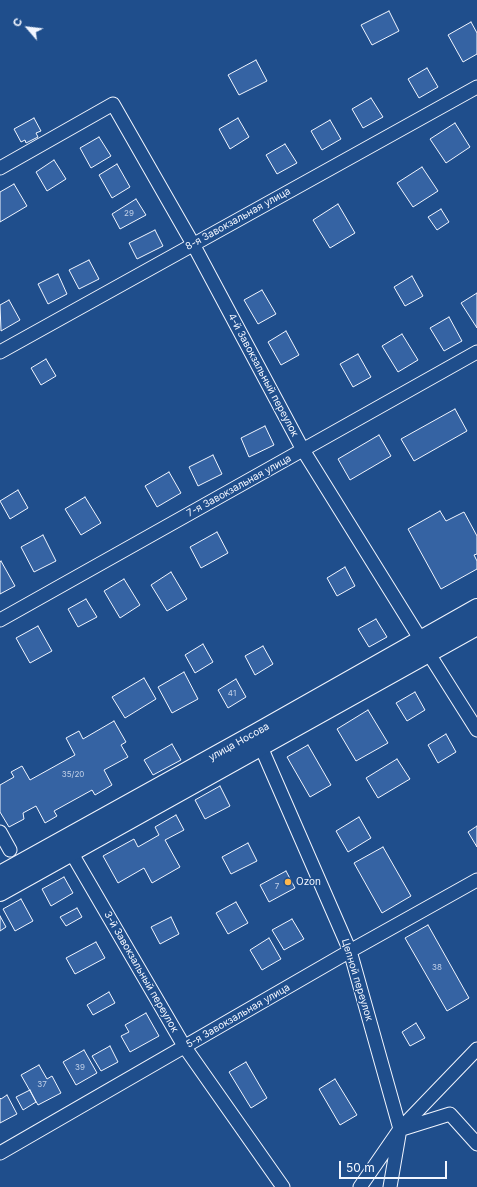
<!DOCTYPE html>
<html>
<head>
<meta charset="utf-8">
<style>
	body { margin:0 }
	#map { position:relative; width:477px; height:1187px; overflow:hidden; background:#1f4e8c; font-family:Inter,sans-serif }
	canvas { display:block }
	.north { position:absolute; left:8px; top:8px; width:40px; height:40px; -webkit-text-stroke:3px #1f4e8c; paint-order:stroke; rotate:298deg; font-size:11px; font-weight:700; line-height:16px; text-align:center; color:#f2f6ff }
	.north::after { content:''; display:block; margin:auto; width:14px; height:18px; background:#f2f6ff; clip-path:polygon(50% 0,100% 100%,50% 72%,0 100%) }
	.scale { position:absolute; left:339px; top:1161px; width:108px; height:18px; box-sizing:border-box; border:2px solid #f2f6ff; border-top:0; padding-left:5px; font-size:12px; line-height:14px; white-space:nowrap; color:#f2f6ff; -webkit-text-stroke:3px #1f4e8c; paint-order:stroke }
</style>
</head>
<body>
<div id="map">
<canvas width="477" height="1187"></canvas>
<div class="north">С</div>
<div class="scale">50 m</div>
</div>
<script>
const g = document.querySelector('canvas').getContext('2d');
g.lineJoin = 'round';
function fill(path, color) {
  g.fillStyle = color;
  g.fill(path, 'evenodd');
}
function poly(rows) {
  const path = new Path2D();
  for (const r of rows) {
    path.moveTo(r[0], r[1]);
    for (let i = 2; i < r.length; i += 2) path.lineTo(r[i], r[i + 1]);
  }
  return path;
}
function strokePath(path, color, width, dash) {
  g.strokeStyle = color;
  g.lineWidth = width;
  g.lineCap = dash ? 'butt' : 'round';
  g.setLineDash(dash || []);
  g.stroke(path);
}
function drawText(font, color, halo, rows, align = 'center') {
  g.font = font + ' Inter,sans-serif';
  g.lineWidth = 3;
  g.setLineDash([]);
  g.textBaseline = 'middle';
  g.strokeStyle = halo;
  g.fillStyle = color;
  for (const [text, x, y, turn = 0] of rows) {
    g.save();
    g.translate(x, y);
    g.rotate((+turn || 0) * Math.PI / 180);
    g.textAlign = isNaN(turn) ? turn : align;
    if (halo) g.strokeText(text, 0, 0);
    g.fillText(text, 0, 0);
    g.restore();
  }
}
const building = poly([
	[389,11,399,31,372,45,361,25,389,11],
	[471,22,477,33,477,54,463,62,448,35,471,22],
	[256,60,267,81,239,95,228,75,256,60],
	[427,68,438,87,419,98,408,79,427,68],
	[371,98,383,117,363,128,352,109,371,98],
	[34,118,41,131,36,133,38,137,26,143,25,140,21,142,14,129,34,118],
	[238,118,249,137,230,149,219,129,238,118],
	[330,120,341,139,322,150,311,131,330,120],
	[455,123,470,147,446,163,430,139,455,123],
	[99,137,111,156,91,168,80,148,99,137],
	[285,144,297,163,277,174,266,155,285,144],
	[54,160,66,179,47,191,36,172,54,160],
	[117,164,130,187,112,198,99,175,117,164],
	[422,167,438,191,413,207,397,183,422,167],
	[14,184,27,206,0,222,0,192,14,184],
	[136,199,146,215,120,229,112,214,136,199],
	[338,204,355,233,330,248,313,220,338,204],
	[441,209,449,222,437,230,428,217,441,209],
	[155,230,163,246,137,259,129,243,155,230],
	[89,260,99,279,79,289,69,270,89,260],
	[58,274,67,294,48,304,38,284,58,274],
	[412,276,423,296,405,306,394,287,412,276],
	[262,290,276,314,258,324,244,300,262,290],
	[477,293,477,328,461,303,477,293],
	[9,300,20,320,1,331,0,305,9,300],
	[449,317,462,341,444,351,430,328,449,317],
	[286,331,299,355,281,365,268,342,286,331],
	[402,334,418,360,398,372,382,346,402,334],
	[358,354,371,377,353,387,340,364,358,354],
	[46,359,56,376,41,385,31,368,46,359],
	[455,409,467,431,414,461,401,439,455,409],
	[265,426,274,445,249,457,241,438,265,426],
	[379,435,391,456,350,480,338,459,379,435],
	[213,455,222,474,198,486,189,467,213,455],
	[169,472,181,493,157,507,145,486,169,472],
	[18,490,28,508,10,519,0,501,18,490],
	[85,497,101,523,81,535,65,509,85,497],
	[440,511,446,521,464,512,477,536,477,554,474,555,477,561,477,569,441,589,408,529,440,511],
	[217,532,228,553,201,568,190,547,217,532],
	[43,535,56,561,34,572,21,547,43,535],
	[1,561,15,586,0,594,0,562,1,561],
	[345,567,355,586,337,596,327,578,345,567],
	[171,572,187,599,167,611,151,585,171,572],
	[124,579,140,605,120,618,104,591,124,579],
	[86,599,97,617,78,627,68,609,86,599],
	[376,619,387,637,369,647,358,629,376,619],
	[38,626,52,651,30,663,16,638,38,626],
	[203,644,213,662,195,673,185,655,203,644],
	[263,646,273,664,255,675,245,656,263,646],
	[184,672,198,699,172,713,158,687,184,672],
	[144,678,156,699,125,718,112,697,144,678],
	[236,679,246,697,228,708,218,690,236,679],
	[415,692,425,710,407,721,396,703,415,692],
	[368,710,388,743,356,761,337,729,368,710],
	[114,721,126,742,121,745,128,757,104,770,112,785,95,795,92,790,54,811,57,816,45,823,36,806,23,813,24,819,9,827,0,812,0,785,14,777,11,772,22,766,30,780,75,755,66,738,79,731,83,739,114,721],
	[446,734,456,752,438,763,428,745,446,734],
	[172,744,181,760,153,775,144,760,172,744],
	[308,745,331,785,310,797,287,757,308,745],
	[397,759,410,779,378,798,366,778,397,759],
	[220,786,230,806,205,819,195,800,220,786],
	[176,815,184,830,165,840,180,867,152,883,144,868,118,883,103,856,134,839,138,847,159,835,155,827,176,815],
	[359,817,371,838,348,852,336,831,359,817],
	[477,826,477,847,468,832,477,826],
	[248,843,257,861,231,874,222,857,248,843],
	[383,847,411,896,382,913,354,863,383,847],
	[286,871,295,888,269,902,260,885,286,871],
	[64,877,73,893,51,906,42,889,64,877],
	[21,899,33,921,15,931,3,909,21,899],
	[236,902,248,923,228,934,216,913,236,902],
	[77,908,82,917,66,926,60,917,77,908],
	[0,916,6,927,0,931,0,916],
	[171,917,179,934,160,944,151,927,171,917],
	[292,919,304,939,284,950,272,930,292,919],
	[428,925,469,998,447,1011,405,938,428,925],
	[269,938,281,959,262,970,250,950,269,938],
	[96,942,105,958,75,974,66,958,96,942],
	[109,992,115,1003,93,1015,87,1005,109,992],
	[146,1013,159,1036,130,1052,121,1036,129,1032,125,1025,146,1013],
	[416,1023,425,1038,410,1046,402,1032,416,1023],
	[110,1046,118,1062,101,1071,92,1056,110,1046],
	[84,1050,97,1073,76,1085,63,1062,84,1050],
	[246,1062,267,1098,251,1108,229,1072,246,1062],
	[39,1065,47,1079,52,1076,61,1093,38,1105,21,1075,39,1065],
	[335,1079,357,1115,340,1125,319,1089,335,1079],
	[30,1090,36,1102,23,1110,16,1097,30,1090],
	[7,1095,17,1114,0,1123,0,1098,1,1099,7,1095]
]);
fill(building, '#3563a3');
strokePath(building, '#f2f6ff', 1);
const street = poly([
	[0,168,113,104,193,244,303,450,421,640],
	[0,352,477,87],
	[0,620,477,352],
	[429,654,477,730],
	[261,747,350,951,400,1129,390,1187],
	[0,832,10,850],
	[71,852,184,1046,283,1187],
	[402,1129,450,1114,477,1144],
	[0,1153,350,951,477,880],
	[360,1187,400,1129,477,1049]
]);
const secondary = poly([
	[0,875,256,733,477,608],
	[0,892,477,626]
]);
strokePath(street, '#f2f6ff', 15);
strokePath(secondary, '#f2f6ff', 20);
strokePath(street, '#1f4e8c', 13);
strokePath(secondary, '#1f4e8c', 18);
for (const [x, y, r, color] of [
	[288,882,4,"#ffb74d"]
]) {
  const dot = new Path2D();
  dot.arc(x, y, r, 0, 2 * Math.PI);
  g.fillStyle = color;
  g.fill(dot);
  strokePath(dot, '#1f4e8c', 1.5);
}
drawText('8px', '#c3d1e8', null, [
	["29",129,214],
	["41",232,694],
	["35/20",73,775],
	["7",277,887],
	["38",437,968],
	["39",80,1068],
	["37",42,1085]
]);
drawText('10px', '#f2f6ff', '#1f4e8c', [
	["8-я Завокзальная улица",238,219,-29],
	["4-й Завокзальный переулок",263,375,62],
	["7-я Завокзальная улица",239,486,-29],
	["улица Носова",239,742,-29],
	["3-й Завокзальный переулок",141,972,60],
	["Цепной переулок",357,980,73],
	["5-я Завокзальная улица",238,1016,-30]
]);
drawText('10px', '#f2f6ff', '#1f4e8c', [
	["Ozon",296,882]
], 'left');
</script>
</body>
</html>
